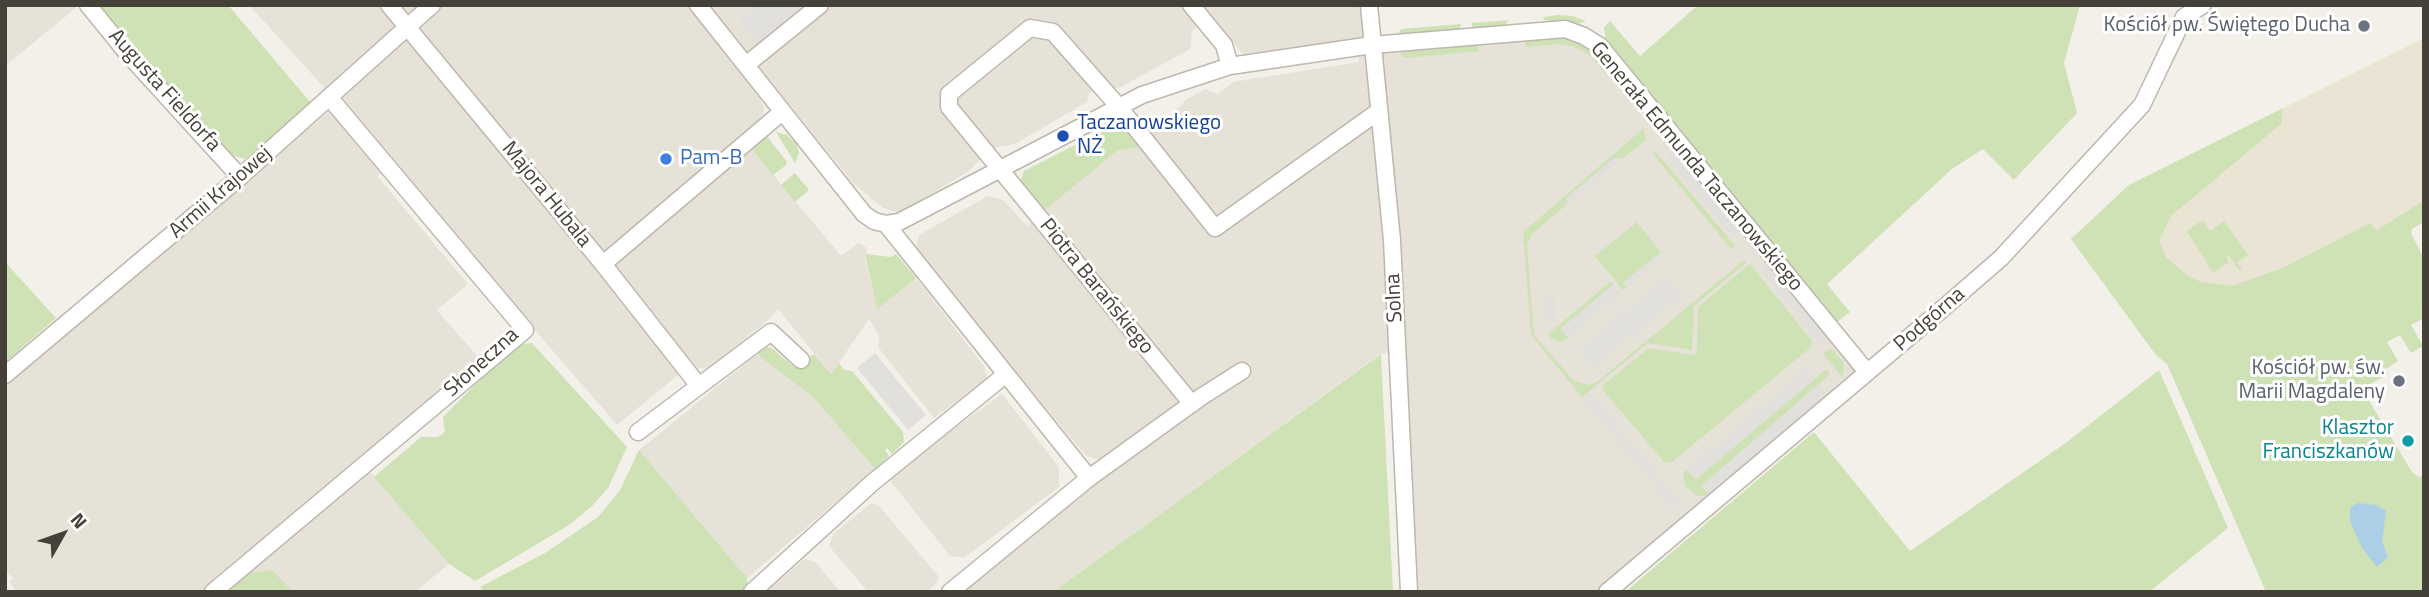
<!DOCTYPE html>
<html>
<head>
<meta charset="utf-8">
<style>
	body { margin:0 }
	#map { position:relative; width:2429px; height:597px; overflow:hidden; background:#f3f0e9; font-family:"Titillium Web",sans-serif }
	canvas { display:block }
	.frame { position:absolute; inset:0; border:7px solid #454038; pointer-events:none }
	.north { position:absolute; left:28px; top:499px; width:70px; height:70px; -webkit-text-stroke:5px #fff; paint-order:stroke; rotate:50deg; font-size:19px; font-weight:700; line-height:28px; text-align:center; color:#454038 }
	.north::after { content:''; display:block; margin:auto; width:24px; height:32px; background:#454038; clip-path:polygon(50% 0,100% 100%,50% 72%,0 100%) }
</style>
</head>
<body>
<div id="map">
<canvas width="2429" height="597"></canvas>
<div class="frame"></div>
<div class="north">N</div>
</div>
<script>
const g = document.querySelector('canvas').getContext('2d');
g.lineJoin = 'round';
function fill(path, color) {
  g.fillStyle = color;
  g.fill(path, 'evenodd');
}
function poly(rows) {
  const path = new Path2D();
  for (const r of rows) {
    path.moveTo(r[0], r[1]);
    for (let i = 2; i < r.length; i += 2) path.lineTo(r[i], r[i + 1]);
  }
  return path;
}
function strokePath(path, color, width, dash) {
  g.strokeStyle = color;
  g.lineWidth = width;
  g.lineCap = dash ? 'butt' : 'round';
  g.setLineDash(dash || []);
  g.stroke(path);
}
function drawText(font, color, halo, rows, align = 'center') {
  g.font = font + ' "Titillium Web",sans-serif';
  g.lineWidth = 6;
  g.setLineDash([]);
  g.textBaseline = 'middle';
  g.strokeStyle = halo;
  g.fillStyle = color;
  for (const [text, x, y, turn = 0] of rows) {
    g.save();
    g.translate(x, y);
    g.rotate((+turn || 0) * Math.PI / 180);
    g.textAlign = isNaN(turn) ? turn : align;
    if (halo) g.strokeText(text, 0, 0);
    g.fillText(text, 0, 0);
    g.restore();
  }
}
fill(poly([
	[5,5,74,5,76,8,5,66],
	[249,5,687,5,760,99,764,108,762,117,757,124,751,148,841,256,858,243,867,248,865,259,877,308,916,278,984,366,988,379,934,418,878,347,879,336,869,319,831,374,778,309,769,319,708,370,701,368,678,375,617,425,350,116],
	[709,5,1364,5,1363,30,1384,39,1584,29,1871,366,1597,592,1416,592,1402,350,1380,354,1053,592,957,592,1008,550,1141,449,1106,461,1086,456,915,252,919,235,988,196,1003,200,1027,226,1065,191,1117,151,1136,148,1187,99,1205,89,1218,94,1233,82,1359,62,1358,38,1253,56,1243,54,1212,17,1192,31,1190,49,1121,87,1090,92,1087,102,1015,144,991,148,969,171,899,213,883,208,855,185],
	[331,109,384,171,377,176,468,284,437,310,478,357,359,459,449,564,415,592,17,592,9,582,13,579,5,570,5,386],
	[756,355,761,356,814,398,875,469,747,578,639,450],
	[1002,394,1059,467,1059,487,964,558,950,556,890,480,948,433],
	[872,503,879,506,939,577,936,584,926,592,868,592,829,546,834,533],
	[805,559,815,562,841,592,769,592,770,588]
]), '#e6e2d8');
fill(poly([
	[2424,38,2424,200,2167,364,2156,355,2071,239,2129,185]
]), '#eae4d5');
fill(poly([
	[99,5,228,5,311,103,245,159,228,154],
	[1698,5,2080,5,2064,63,2077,113,2014,180,1983,149,1952,169,1827,284,1850,312,1836,323,1602,39,1605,37,1604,27,1610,21,1640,56],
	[1558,15,1572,16,1586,21,1579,24,1544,20,1543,17],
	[1508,20,1505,27,1475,29,1472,27,1472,23],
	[1461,24,1459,30,1399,36,1399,33,1401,29],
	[1559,37,1579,42,1596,52,1608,66,1607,71,1604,73,1593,58,1584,51,1571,46,1558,44,1525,47,1525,43,1527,40],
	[1477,45,1479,51,1406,58,1401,56,1401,51],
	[2283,108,2281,124,2171,216,2159,241,2166,257,2188,276,2201,282,2232,286,2285,267,2370,223,2377,230,2424,200,2424,222,2412,229,2411,233,2424,259,2424,308,2421,310,2424,318,2411,325,2423,346,2411,353,2400,335,2387,342,2398,361,2386,369,2388,374,2362,389,2412,472,2419,477,2424,475,2424,592,2266,592,2167,364,2156,355,2071,239,2129,185],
	[1114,125,1120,125,1127,133,1130,130,1139,142,1139,145,1136,148,1117,151,1041,213,1019,185,1024,171],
	[1644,128,1646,140,1623,158,1614,158,1568,197,1566,205,1532,234,1527,245,1534,335,1573,380,1588,385,1597,382,1744,260,1746,263,1694,306,1692,350,1648,343,1582,397,1531,335,1523,232],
	[776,132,787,135,796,143,799,153,795,163],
	[766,135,787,162,786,165,773,175,751,148],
	[1656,152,1735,246,1731,249,1653,154],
	[795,173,809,190,795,202,781,185],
	[2203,220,2210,231,2224,221,2248,255,2237,262,2242,269,2240,271,2228,255,2226,257,2229,262,2213,273,2187,231],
	[1637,222,1661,252,1624,282,1627,287,1623,290,1595,256],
	[865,254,891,257,896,254,916,278,877,309],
	[5,262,56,318,5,362],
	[1750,264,1812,341,1810,348,1672,462,1665,463,1602,389,1603,385,1649,348,1693,355,1697,352,1698,307],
	[1611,281,1614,284,1561,329,1568,338,1560,342,1551,338,1548,334],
	[532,343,627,447,608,488,593,505,569,525,475,581,449,564,374,477,421,437,438,437,445,432,443,417,515,345],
	[763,345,773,349,795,368,814,354,831,374,839,363,844,370,852,371,903,432,904,442,892,454,887,448,885,450,889,456,875,469,814,398,752,350],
	[1831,348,1843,362,1844,371,1842,377,1823,354],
	[1381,354,1393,592,1053,592],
	[1826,369,1830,374,1702,486,1709,495,1698,496,1685,486,1683,473,1687,470,1696,479],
	[2159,370,2228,528,2149,592,1625,592,1814,432,1910,551,2067,442],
	[639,450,747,578,748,592,484,592,480,587,545,553,598,517,620,490],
	[272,570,293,592,220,592,240,574]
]), '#cee2b6');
fill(poly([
	[758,5,811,5,759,47,738,21],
	[1675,149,1741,229,1732,236,1667,156],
	[1614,158,1623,158,1566,205,1567,197],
	[1659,254,1662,258,1627,287,1623,283],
	[1768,262,1830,338,1821,344,1760,269],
	[1667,276,1682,295,1593,368,1578,350],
	[1614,284,1621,293,1568,338,1560,329],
	[1542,296,1554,296,1556,321,1544,322],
	[875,353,926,415,908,430,857,368],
	[1808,368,1816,378,1696,479,1687,470],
	[1818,385,1826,394,1709,495,1701,486],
	[1591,394,1681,503,1674,509,1584,400]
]), '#e2e0dd');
fill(poly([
	[2358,503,2376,505,2386,511,2382,542,2388,557,2377,567,2362,548,2350,521,2350,508]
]), '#accfe8');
const minor = poly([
	[88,5,127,53,240,177],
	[389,5,603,264,699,386,638,432],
	[698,5,864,214,874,221,886,224,899,222,1142,95,1230,66,1372,45,1565,29,1584,36,1600,46,1867,372],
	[1191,5,1224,45,1230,66],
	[1369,5,1392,240,1409,592],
	[746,65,820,5],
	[886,224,1089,478],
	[603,264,782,112],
	[5,375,240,177,432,5],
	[699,386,771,332,801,360],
	[1192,404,949,107,949,94,1030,28,1053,32,1119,107,1215,228,1379,111],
	[213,592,525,330,329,97],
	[752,592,872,483,1005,375],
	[950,592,1089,478,1201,397,1242,371],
	[1607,592,1933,317,2001,258,2142,105,2184,17,2203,5]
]);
strokePath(minor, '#bdb7ad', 19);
strokePath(minor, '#fff', 16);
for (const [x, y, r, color] of [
	[2364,26,7,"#6b7280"],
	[1063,136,7,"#1a4fb4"],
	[666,159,7,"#3f7fe0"],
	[2399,381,7,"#6b7280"],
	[2408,441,7,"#0f9aa8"]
]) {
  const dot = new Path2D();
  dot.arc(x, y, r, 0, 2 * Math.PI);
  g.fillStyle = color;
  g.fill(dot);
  strokePath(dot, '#fff', 2.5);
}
drawText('21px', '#5b616d', '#fff', [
	["Kościół pw. Świętego Ducha",2350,26],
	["Kościół pw. św.",2385,369],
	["Marii Magdaleny",2385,393]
], 'right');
drawText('21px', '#454038', '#fff', [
	["Augusta Fieldorfa",164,91,48],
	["Generała Edmunda Taczanowskiego",1696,167,50],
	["Armii Krajowej",221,193,-41],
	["Majora Hubala",546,195,51],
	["Piotra Barańskiego",1096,287,51],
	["Solna",1395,298,-93],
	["Podgórna",1930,320,-41],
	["Słoneczna",482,363,-42]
]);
drawText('21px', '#164399', '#fff', [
	["Taczanowskiego",1077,124],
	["NŻ",1077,148]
], 'left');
drawText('21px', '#366cbe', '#fff', [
	["Pam-B",680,159]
], 'left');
drawText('21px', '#0d838f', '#fff', [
	["Klasztor",2394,429],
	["Franciszkanów",2394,453]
], 'right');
</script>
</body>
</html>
